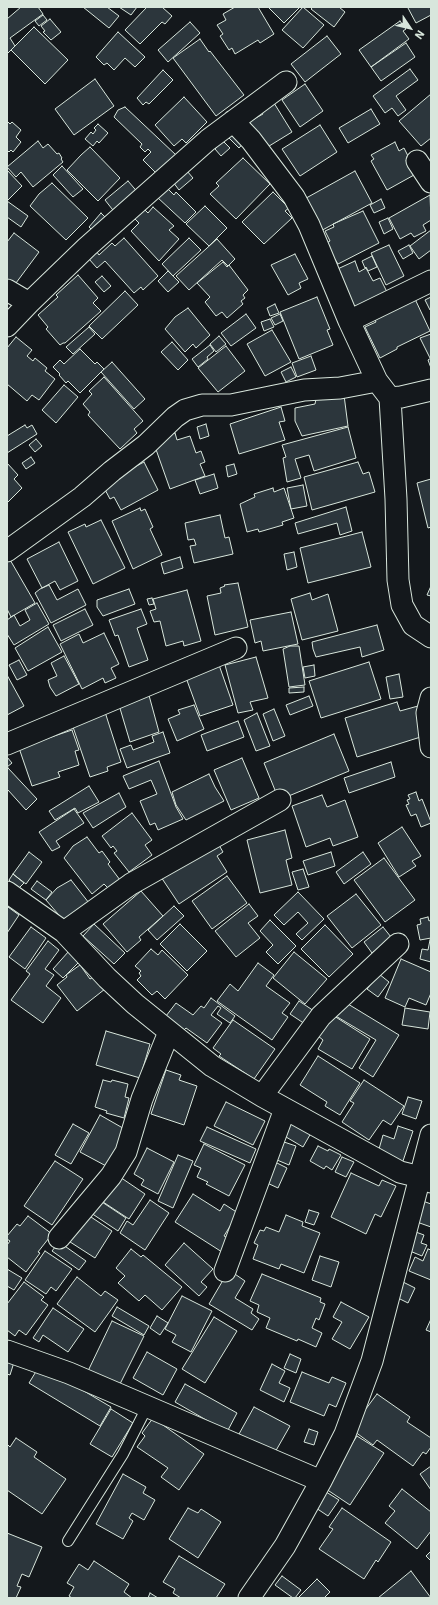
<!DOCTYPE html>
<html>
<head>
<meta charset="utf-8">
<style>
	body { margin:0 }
	#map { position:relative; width:438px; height:1605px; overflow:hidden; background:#14181c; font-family:"IBM Plex Sans",sans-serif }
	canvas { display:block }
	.frame { position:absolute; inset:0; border:8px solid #d8e6dc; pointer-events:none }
	.north { position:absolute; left:390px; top:8px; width:40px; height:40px; -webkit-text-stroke:3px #14181c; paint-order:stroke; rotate:125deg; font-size:11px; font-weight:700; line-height:16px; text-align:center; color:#d8e6dc }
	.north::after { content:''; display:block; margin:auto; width:14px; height:18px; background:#d8e6dc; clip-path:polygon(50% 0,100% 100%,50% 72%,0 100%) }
</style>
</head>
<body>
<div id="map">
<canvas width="438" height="1605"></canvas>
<div class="frame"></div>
<div class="north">N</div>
</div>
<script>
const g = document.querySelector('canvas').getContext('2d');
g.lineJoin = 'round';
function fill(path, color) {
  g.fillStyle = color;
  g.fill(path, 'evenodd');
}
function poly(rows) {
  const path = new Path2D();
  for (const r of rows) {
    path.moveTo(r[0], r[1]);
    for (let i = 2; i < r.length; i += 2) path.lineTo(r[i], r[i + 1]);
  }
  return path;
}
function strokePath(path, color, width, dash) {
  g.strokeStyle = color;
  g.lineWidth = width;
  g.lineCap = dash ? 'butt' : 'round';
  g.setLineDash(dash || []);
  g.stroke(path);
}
const building = poly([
	[21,7,38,7,43,14,10,38,15,46,7,54,7,19,21,7],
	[83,7,107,7,119,16,109,28,83,7],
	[119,7,137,7,131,15,119,7],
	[147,7,162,7,172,16,165,24,162,22,140,44,125,30,147,7],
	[235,7,258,7,274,34,260,43,258,40,235,54,232,48,229,50,220,36,223,34,217,25,226,20,223,14,235,7],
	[270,7,300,7,284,23,269,8,270,7],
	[303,7,324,25,303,48,282,30,303,7],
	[313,7,339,7,345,12,334,27,311,9,313,7],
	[409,7,431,7,431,15,416,23,408,8,409,7],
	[43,15,47,20,39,26,35,21,43,15],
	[50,19,61,32,51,40,43,32,45,31,41,26,50,19],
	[400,21,406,29,403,31,409,39,371,67,359,50,400,21],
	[190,22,200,33,168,62,158,50,190,22],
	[34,27,68,60,45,84,11,50,34,27],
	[118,32,145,57,135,67,125,58,114,70,107,63,104,65,96,57,118,32],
	[327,36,341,54,305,82,291,64,327,36],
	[200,39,209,52,210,51,244,95,216,116,173,58,200,39],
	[406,43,415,57,381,81,371,67,406,43],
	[410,69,418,80,396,96,406,110,398,116,392,108,385,113,373,96,410,69],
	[163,70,173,80,149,104,146,102,143,105,137,98,163,70],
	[95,79,114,106,74,135,55,109,95,79],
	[305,84,323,111,300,127,282,100,305,84],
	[431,94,431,138,421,146,399,121,431,94],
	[184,97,207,122,186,143,182,139,174,146,155,125,184,97],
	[274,103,292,132,261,151,245,124,263,114,261,111,274,103],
	[125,107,176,155,157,174,143,160,151,152,148,149,145,152,140,147,142,144,114,117,118,110,125,107],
	[371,109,380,124,348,143,339,128,371,109],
	[7,121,10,124,12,122,21,130,16,137,21,142,13,152,11,150,9,152,7,150,7,121],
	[98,124,108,133,99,143,97,141,93,146,85,139,91,132,93,134,96,130,94,128,98,124],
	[320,125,337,152,300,176,282,149,320,125],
	[236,129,246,140,239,148,227,136,236,129],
	[38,141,43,148,48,144,57,154,59,153,62,158,61,159,63,162,33,187,21,172,16,177,7,167,38,141],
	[223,141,230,148,221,156,215,149,223,141],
	[395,142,399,151,404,148,409,158,406,160,414,175,387,190,371,161,374,159,371,155,395,142],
	[90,147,120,178,98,201,67,170,81,155,90,147],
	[243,158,270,184,236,219,210,194,219,186,216,183,243,158],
	[62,166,83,189,73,197,53,175,62,166],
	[7,170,22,186,8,200,7,199,7,170],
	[187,171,193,178,179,190,173,182,187,171],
	[355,171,372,203,317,233,299,202,355,171],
	[128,181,140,195,116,214,105,200,128,181],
	[52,183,88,218,66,240,30,206,39,194,52,183],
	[166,187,174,195,176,192,196,212,185,223,157,197,166,187],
	[273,192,289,208,285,211,292,218,264,244,242,222,273,192],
	[430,195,431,220,423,225,426,231,414,237,411,233,400,239,389,218,430,195],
	[381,199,385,208,374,213,370,205,381,199],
	[7,201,28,216,21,227,7,217,7,201],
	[205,206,227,228,209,246,186,224,205,206],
	[153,207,174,226,169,230,179,239,159,261,131,231,139,223,135,219,144,209,148,213,153,207],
	[363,211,379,243,338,264,325,244,330,241,325,231,334,227,333,224,363,211],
	[101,213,108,220,95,233,89,227,101,213],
	[388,218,393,229,384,234,379,222,388,218],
	[431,230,431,250,419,259,410,246,431,230],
	[14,233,39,252,13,287,7,283,7,242,14,233],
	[124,238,158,276,143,290,141,287,134,293,105,261,97,268,89,259,97,252,99,255,112,243,115,246,124,238],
	[189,238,201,250,173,276,162,264,189,238],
	[217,239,235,259,228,266,222,260,189,290,176,276,217,239],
	[389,245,404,276,386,285,371,253,389,245],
	[409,245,413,253,403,259,398,251,409,245],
	[295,254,308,279,299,283,301,288,288,295,271,265,295,254],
	[372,256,377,267,368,271,366,267,365,268,362,261,372,256],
	[355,261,359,272,366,268,373,281,380,278,387,292,349,310,331,272,355,261],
	[223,262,227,267,229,265,248,290,243,295,245,298,241,301,243,304,227,318,222,312,216,316,205,302,210,297,197,283,223,262],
	[168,271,179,282,168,292,158,281,168,271],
	[78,275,98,298,93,303,101,311,65,343,63,343,60,345,46,329,48,327,38,315,58,297,56,295,78,275],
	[102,276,111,286,104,292,95,282,102,276],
	[125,291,138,305,102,339,89,326,125,291],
	[317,297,330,329,327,330,333,345,299,359,280,312,317,297],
	[431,297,431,309,430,310,425,300,431,297],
	[415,299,430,331,397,347,397,349,380,358,365,327,376,322,372,313,415,299],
	[275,304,279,313,270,316,267,308,275,304],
	[188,308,210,335,196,348,193,344,185,352,165,329,175,317,188,308],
	[246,314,256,328,231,346,221,333,246,314],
	[280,314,283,321,275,325,271,318,280,314],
	[270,319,274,327,264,331,261,322,270,319],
	[89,327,95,334,73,354,66,347,89,327],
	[272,330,291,362,265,376,247,344,272,330],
	[431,334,431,357,430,358,420,338,431,334],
	[219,336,226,344,216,352,210,344,219,336],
	[16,337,32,350,27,356,33,361,35,358,47,368,45,371,55,379,39,400,32,395,27,401,7,384,7,348,16,337],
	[172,342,188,360,178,370,161,352,172,342],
	[210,345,214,351,207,357,208,359,198,367,192,359,210,345],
	[226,346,245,371,218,392,198,368,226,346],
	[80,349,95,364,97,362,104,369,80,393,68,381,66,383,59,375,60,374,53,367,60,360,64,364,80,349],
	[311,356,316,370,297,377,292,363,311,356],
	[431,358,431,368,428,360,431,358],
	[112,362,145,399,134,409,101,372,112,362],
	[291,367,296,377,286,382,281,372,291,367],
	[104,377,143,421,134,429,137,433,120,449,88,415,90,412,83,404,92,394,89,391,104,377],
	[64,385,78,397,56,423,42,410,64,385],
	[344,395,348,426,302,436,295,421,295,408,315,404,316,399,344,395],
	[281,407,285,421,279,422,285,440,239,454,230,424,281,407],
	[206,424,209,436,200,439,197,427,206,424],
	[25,425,27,428,32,425,37,434,7,453,7,436,25,425],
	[348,427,356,458,314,471,309,455,295,459,301,478,287,482,283,458,286,457,282,445,348,427],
	[175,433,177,440,190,436,196,453,201,451,205,462,200,464,205,476,170,489,153,441,175,433],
	[36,439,42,446,35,452,29,445,36,439],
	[31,457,35,463,26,469,22,463,31,457],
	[144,462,158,490,121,510,114,497,110,499,102,484,144,462],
	[358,462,363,474,369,472,375,492,312,510,304,477,358,462],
	[7,463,18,475,14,479,22,488,7,503,7,463],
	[234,464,237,474,228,477,226,466,234,464],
	[214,474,218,488,200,494,195,480,214,474],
	[431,479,431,527,428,528,417,483,431,479],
	[303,485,307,506,291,509,287,488,303,485],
	[273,488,274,492,284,488,294,518,282,522,283,525,259,532,258,529,247,532,240,504,255,497,254,494,273,488],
	[346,507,352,531,340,535,337,523,298,534,295,523,346,507],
	[140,508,141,511,145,509,153,527,150,529,162,555,133,569,112,521,140,508],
	[220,515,225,538,229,537,233,554,194,563,190,546,196,545,194,539,188,540,185,523,220,515],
	[101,520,125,568,93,584,68,532,85,524,86,527,101,520],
	[362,532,371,567,308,583,300,548,362,532],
	[59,542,78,581,60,590,55,581,42,588,27,559,59,542],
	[294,552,297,567,287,570,284,554,294,552],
	[180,557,183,568,164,574,161,563,180,557],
	[9,558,35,603,11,617,7,609,7,559,9,558],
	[238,583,248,627,215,635,207,596,221,593,220,588,225,586,224,585,238,583],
	[49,585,57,600,78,589,86,605,51,623,35,593,40,589,49,585],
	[431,586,431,596,427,595,431,586],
	[129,589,135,604,103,616,97,607,97,600,129,589],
	[187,590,201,641,184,646,183,641,166,646,160,621,154,622,150,611,156,609,153,599,187,590],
	[310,593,312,600,328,594,338,631,302,640,291,599,310,593],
	[152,598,154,604,149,605,147,599,152,598],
	[37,603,49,624,14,645,7,634,7,620,14,615,20,626,30,620,25,610,37,603],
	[85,609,93,625,61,641,53,625,85,609],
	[141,609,147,624,137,628,148,660,129,667,118,635,115,636,109,620,141,609],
	[291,612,298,644,263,651,261,641,255,643,250,620,291,612],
	[377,625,384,650,362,657,360,647,316,657,313,649,312,642,377,625],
	[48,627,62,652,28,671,15,648,48,627],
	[104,633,119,664,111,668,116,678,105,683,103,678,82,689,60,644,79,634,83,643,104,633],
	[290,646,299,646,305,685,289,687,283,649,290,646],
	[64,656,79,684,56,696,50,687,48,680,57,676,51,663,64,656],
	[256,657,268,698,250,702,253,710,238,713,225,665,256,657],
	[19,660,27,675,17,680,9,665,19,660],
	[218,662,233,705,200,716,185,675,218,662],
	[369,662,381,699,321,718,309,681,369,662],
	[314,665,315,676,305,678,303,667,314,665],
	[399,674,403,697,390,699,386,677,399,674],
	[7,675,24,706,7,715,7,675],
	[304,687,304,692,289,693,289,688,304,687],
	[147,688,159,732,130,742,119,705,147,688],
	[309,696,313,706,290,715,286,705,309,696],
	[397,702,400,711,418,706,427,735,357,757,345,718,397,702],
	[194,705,204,729,177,741,168,719,180,714,178,710,194,705],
	[274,709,285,736,273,741,263,714,274,709],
	[105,712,121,762,107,767,108,771,90,777,72,724,105,712],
	[257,713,270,746,256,751,244,720,257,713],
	[238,721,244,737,207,751,201,735,238,721],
	[72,730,79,750,75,751,79,765,58,772,60,777,32,786,19,748,72,730],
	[163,732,170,753,127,768,120,749,131,745,133,750,154,742,152,736,163,732],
	[334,734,349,771,279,800,264,763,334,734],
	[7,757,12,763,7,767,7,757],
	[242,758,259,798,231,810,214,770,242,758],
	[159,761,176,807,183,819,158,830,155,823,150,825,140,801,157,794,151,780,129,789,123,776,159,761],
	[391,762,395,777,349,793,344,778,391,762],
	[8,768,37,799,26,810,8,790,7,791,7,769,8,768],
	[209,774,215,787,224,801,186,820,176,805,172,792,209,774],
	[89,786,99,802,78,813,75,808,55,820,49,811,89,786],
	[416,792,419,801,422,799,431,822,431,823,421,827,416,814,411,816,406,805,409,804,407,800,410,799,408,795,416,792],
	[119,793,126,807,93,828,83,813,119,793],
	[322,795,327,807,345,800,358,837,333,846,330,838,306,847,292,806,322,795],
	[74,809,84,823,56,841,60,847,52,851,39,832,74,809],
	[132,813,152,840,145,845,152,855,129,872,114,853,117,851,113,846,111,848,102,836,132,813],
	[402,827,421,856,412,861,416,866,399,877,378,843,402,827],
	[285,830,292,858,286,860,292,885,260,893,247,840,285,830],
	[87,837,99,853,102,851,110,862,108,864,120,880,108,888,104,884,92,894,64,858,73,846,87,837],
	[216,840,223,852,217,856,227,872,179,904,161,877,216,840],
	[29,852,42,862,26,884,13,874,29,852],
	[331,852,335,866,308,875,303,861,331,852],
	[363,852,371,864,344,884,336,872,363,852],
	[384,858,415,900,385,922,354,880,384,858],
	[303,869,309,887,298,890,292,872,303,869],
	[13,874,24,883,18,889,9,880,13,874],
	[227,876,247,903,212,929,192,901,227,876],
	[71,880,89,903,64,921,46,900,57,888,71,880],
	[37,881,52,892,46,900,31,889,37,881],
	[141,891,163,916,139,937,141,940,127,952,103,924,141,891],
	[298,892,324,919,302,940,296,934,308,923,298,912,284,925,274,915,298,892],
	[356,894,381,925,352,948,327,916,356,894],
	[249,904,258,916,248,923,260,938,236,957,215,931,249,904],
	[174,906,184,916,157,940,148,930,174,906],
	[8,907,19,915,7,933,7,909,8,907],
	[428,917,429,921,431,920,431,938,420,940,417,925,421,924,420,919,428,917],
	[270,920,296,946,278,964,266,952,273,945,260,931,270,920],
	[94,924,125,953,114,964,83,936,94,924],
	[180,924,207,951,187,971,160,944,180,924],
	[325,925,353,954,329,977,301,949,325,925],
	[31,927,46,938,25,969,9,957,31,927],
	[383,927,391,937,382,944,385,947,376,954,374,951,372,953,364,942,383,927],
	[430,940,431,940,431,962,420,959,422,949,428,950,430,940],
	[48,941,59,950,45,969,54,975,46,986,61,998,43,1023,11,1000,30,974,26,971,48,941],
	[151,949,158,955,162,950,188,975,165,999,157,991,152,995,137,980,141,976,139,973,141,971,135,966,151,949],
	[69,951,80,961,63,978,53,969,69,951],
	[294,952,327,979,305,1004,273,978,294,952],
	[401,959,431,972,431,993,426,1005,409,998,405,1007,385,998,401,959],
	[258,963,274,975,266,986,290,1003,282,1013,288,1017,272,1040,217,1001,230,984,238,991,258,963],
	[80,965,90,979,95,976,105,989,77,1011,57,985,67,977,66,975,80,965],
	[379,974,389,982,378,997,367,989,379,974],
	[211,998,235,1016,230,1023,217,1014,221,1008,218,1006,211,1015,222,1023,207,1043,186,1028,184,1030,166,1016,176,1003,193,1015,201,1006,204,1008,211,998],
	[299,1001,314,1011,305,1024,290,1014,299,1001],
	[343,1001,399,1035,373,1077,359,1068,376,1040,334,1015,343,1001],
	[405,1008,430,1012,428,1029,402,1025,405,1008],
	[331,1014,370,1039,352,1069,318,1049,323,1040,318,1036,331,1014],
	[233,1020,275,1049,254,1079,219,1056,221,1054,213,1048,233,1020],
	[106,1031,150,1044,140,1078,96,1065,106,1031],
	[318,1056,360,1083,340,1115,325,1106,327,1102,300,1085,318,1056],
	[166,1070,181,1075,179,1080,197,1086,184,1125,151,1114,166,1070],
	[103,1080,111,1082,112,1080,128,1084,125,1097,129,1098,124,1118,106,1113,107,1111,95,1107,103,1080],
	[364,1080,404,1106,391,1125,383,1120,369,1140,342,1122,354,1103,350,1101,364,1080],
	[408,1097,422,1101,416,1119,402,1114,408,1097],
	[226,1102,265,1121,253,1145,214,1126,226,1102],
	[100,1115,128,1131,108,1167,80,1152,100,1115],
	[288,1121,311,1133,303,1147,281,1134,288,1121],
	[73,1124,89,1133,71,1164,55,1155,73,1124],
	[398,1126,413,1131,402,1164,377,1156,383,1135,394,1139,398,1126],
	[207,1127,256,1149,250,1163,200,1141,207,1127],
	[284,1142,296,1146,289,1165,277,1160,284,1142],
	[204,1144,245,1165,229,1196,206,1184,208,1182,197,1177,201,1168,194,1165,204,1144],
	[318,1146,328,1151,329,1149,341,1155,332,1170,326,1166,324,1169,310,1161,318,1146],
	[147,1148,174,1162,158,1194,141,1185,144,1180,134,1174,147,1148],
	[178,1155,193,1161,173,1208,158,1201,178,1155],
	[342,1157,354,1162,346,1177,335,1172,342,1157],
	[55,1161,83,1179,52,1225,24,1206,55,1161],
	[275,1162,287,1168,278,1188,265,1182,275,1162],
	[114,1173,145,1194,129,1219,97,1198,114,1173],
	[351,1173,379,1186,382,1180,396,1186,381,1217,375,1214,366,1234,331,1217,351,1173],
	[193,1194,220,1211,224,1204,238,1213,224,1236,230,1239,222,1252,175,1222,193,1194],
	[96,1198,126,1218,118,1231,88,1211,96,1198],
	[150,1200,169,1213,145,1250,120,1233,127,1221,133,1225,150,1200],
	[420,1200,431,1204,431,1227,414,1221,420,1200],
	[309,1210,319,1213,314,1225,305,1222,309,1210],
	[85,1213,112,1231,95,1258,67,1240,85,1213],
	[286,1215,303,1222,302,1226,320,1233,304,1273,281,1264,279,1269,253,1259,258,1245,254,1243,260,1230,264,1231,266,1227,279,1232,286,1215],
	[28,1216,52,1234,38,1252,40,1253,26,1272,7,1257,7,1245,10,1241,7,1239,7,1236,17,1224,20,1226,28,1216],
	[413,1231,424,1235,421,1243,427,1245,422,1256,405,1249,413,1231],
	[59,1242,86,1261,79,1270,52,1251,59,1242],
	[184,1243,213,1269,201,1282,207,1287,199,1296,165,1265,184,1243],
	[131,1249,141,1257,143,1255,182,1287,162,1310,145,1295,139,1301,118,1283,125,1276,116,1268,131,1249],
	[428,1249,431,1250,431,1280,409,1271,415,1257,423,1261,428,1249],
	[45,1251,72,1269,56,1291,51,1287,46,1294,25,1280,45,1251],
	[320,1256,339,1262,331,1287,312,1280,320,1256],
	[7,1269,22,1278,14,1290,7,1286,7,1269],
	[229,1270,245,1281,235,1298,253,1309,251,1313,259,1319,252,1330,209,1304,229,1270],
	[262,1274,321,1298,320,1302,325,1304,319,1320,316,1318,312,1328,322,1333,316,1347,298,1339,297,1341,266,1328,270,1318,257,1312,259,1305,250,1301,262,1274],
	[77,1277,101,1296,105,1291,118,1300,95,1332,57,1304,77,1277],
	[401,1281,415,1288,408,1303,394,1296,401,1281],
	[24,1282,44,1297,41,1300,48,1305,26,1335,19,1330,15,1336,7,1330,7,1304,24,1282],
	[182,1296,212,1311,191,1352,172,1342,176,1335,165,1329,182,1296],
	[341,1302,369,1317,350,1349,332,1339,342,1322,333,1317,341,1302],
	[117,1307,149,1326,144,1335,112,1316,117,1307],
	[53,1308,84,1329,68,1352,43,1335,39,1342,33,1338,53,1308],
	[157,1316,168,1323,160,1335,150,1328,157,1316],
	[214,1317,237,1331,205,1383,182,1369,214,1317],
	[431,1319,431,1332,426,1330,431,1319],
	[112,1321,144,1336,119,1386,88,1371,112,1321],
	[147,1352,177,1369,163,1395,133,1378,147,1352],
	[290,1354,301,1359,296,1373,284,1368,290,1354],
	[7,1357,15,1359,10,1375,7,1374,7,1357],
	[272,1364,285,1371,279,1383,290,1388,284,1402,260,1390,272,1364],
	[40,1365,111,1407,100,1426,29,1383,40,1365],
	[302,1372,329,1383,332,1377,346,1383,336,1407,329,1404,324,1416,290,1402,302,1372],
	[185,1384,237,1413,227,1432,175,1402,185,1384],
	[377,1394,410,1417,407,1422,431,1438,431,1447,426,1454,423,1452,413,1466,377,1440,373,1445,351,1429,377,1394],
	[254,1407,290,1426,274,1454,239,1434,254,1407],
	[111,1409,133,1423,112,1457,90,1444,111,1409],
	[153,1418,204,1454,179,1490,161,1477,168,1468,137,1447,145,1436,142,1433,153,1418],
	[309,1429,318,1432,314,1445,304,1442,309,1429],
	[357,1436,384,1453,350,1505,323,1487,357,1436],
	[16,1438,37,1452,34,1457,66,1479,42,1514,7,1490,7,1444,10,1447,16,1438],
	[431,1466,431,1490,420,1474,431,1466],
	[123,1474,146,1487,143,1493,155,1500,144,1520,132,1513,129,1518,133,1521,123,1539,96,1524,123,1474],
	[402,1489,431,1512,431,1531,417,1549,385,1523,395,1511,389,1506,402,1489],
	[323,1490,339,1500,328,1516,313,1506,323,1490],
	[188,1508,198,1513,201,1509,221,1522,198,1558,169,1539,188,1508],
	[342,1508,391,1542,378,1562,376,1560,364,1579,319,1549,333,1529,329,1527,342,1508],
	[7,1533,42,1547,29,1577,22,1574,17,1586,21,1587,16,1598,7,1598,7,1533],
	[431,1551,431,1561,426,1556,431,1551],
	[179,1556,225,1584,216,1598,181,1598,173,1593,175,1589,163,1582,179,1556],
	[94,1561,129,1584,124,1592,132,1598,72,1598,69,1596,74,1587,67,1583,79,1564,88,1570,94,1561],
	[411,1571,431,1598,378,1598,411,1571],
	[282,1576,301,1590,295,1598,293,1598,275,1585,282,1576],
	[317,1579,330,1592,324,1598,298,1598,317,1579],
	[150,1593,158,1598,148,1598,150,1593]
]);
fill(building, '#2c363c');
strokePath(building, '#d8e6dc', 1);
const lane = poly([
	[68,1541,123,1454,147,1407]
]);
const street = poly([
	[233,121,251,140,294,197,309,225,349,321,377,381],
	[417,161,431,182],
	[7,290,29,303],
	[349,321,431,281],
	[7,326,29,303,87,247,208,140,286,82],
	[390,398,396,499,398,580,402,605,413,625,431,637],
	[7,551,82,497,112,471,146,445,175,417,185,410,202,405,231,405,304,390,340,388,377,381,390,398,401,397,431,390],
	[431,698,427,713,431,747],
	[7,744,236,648],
	[7,892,64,932,107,978,135,1004,212,1066,262,1096,400,1172,420,1177,431,1182],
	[64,932,131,884,280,800],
	[262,1096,321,1016,398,944],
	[59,1238,111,1176,126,1152,142,1099,169,1032],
	[225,1271,285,1109],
	[7,1351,69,1373,321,1481],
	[249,1598,285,1546,321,1481,345,1434,372,1361,431,1135]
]);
strokePath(lane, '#d8e6dc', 12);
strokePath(street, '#d8e6dc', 23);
strokePath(lane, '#14181c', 10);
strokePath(street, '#14181c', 21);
</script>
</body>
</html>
